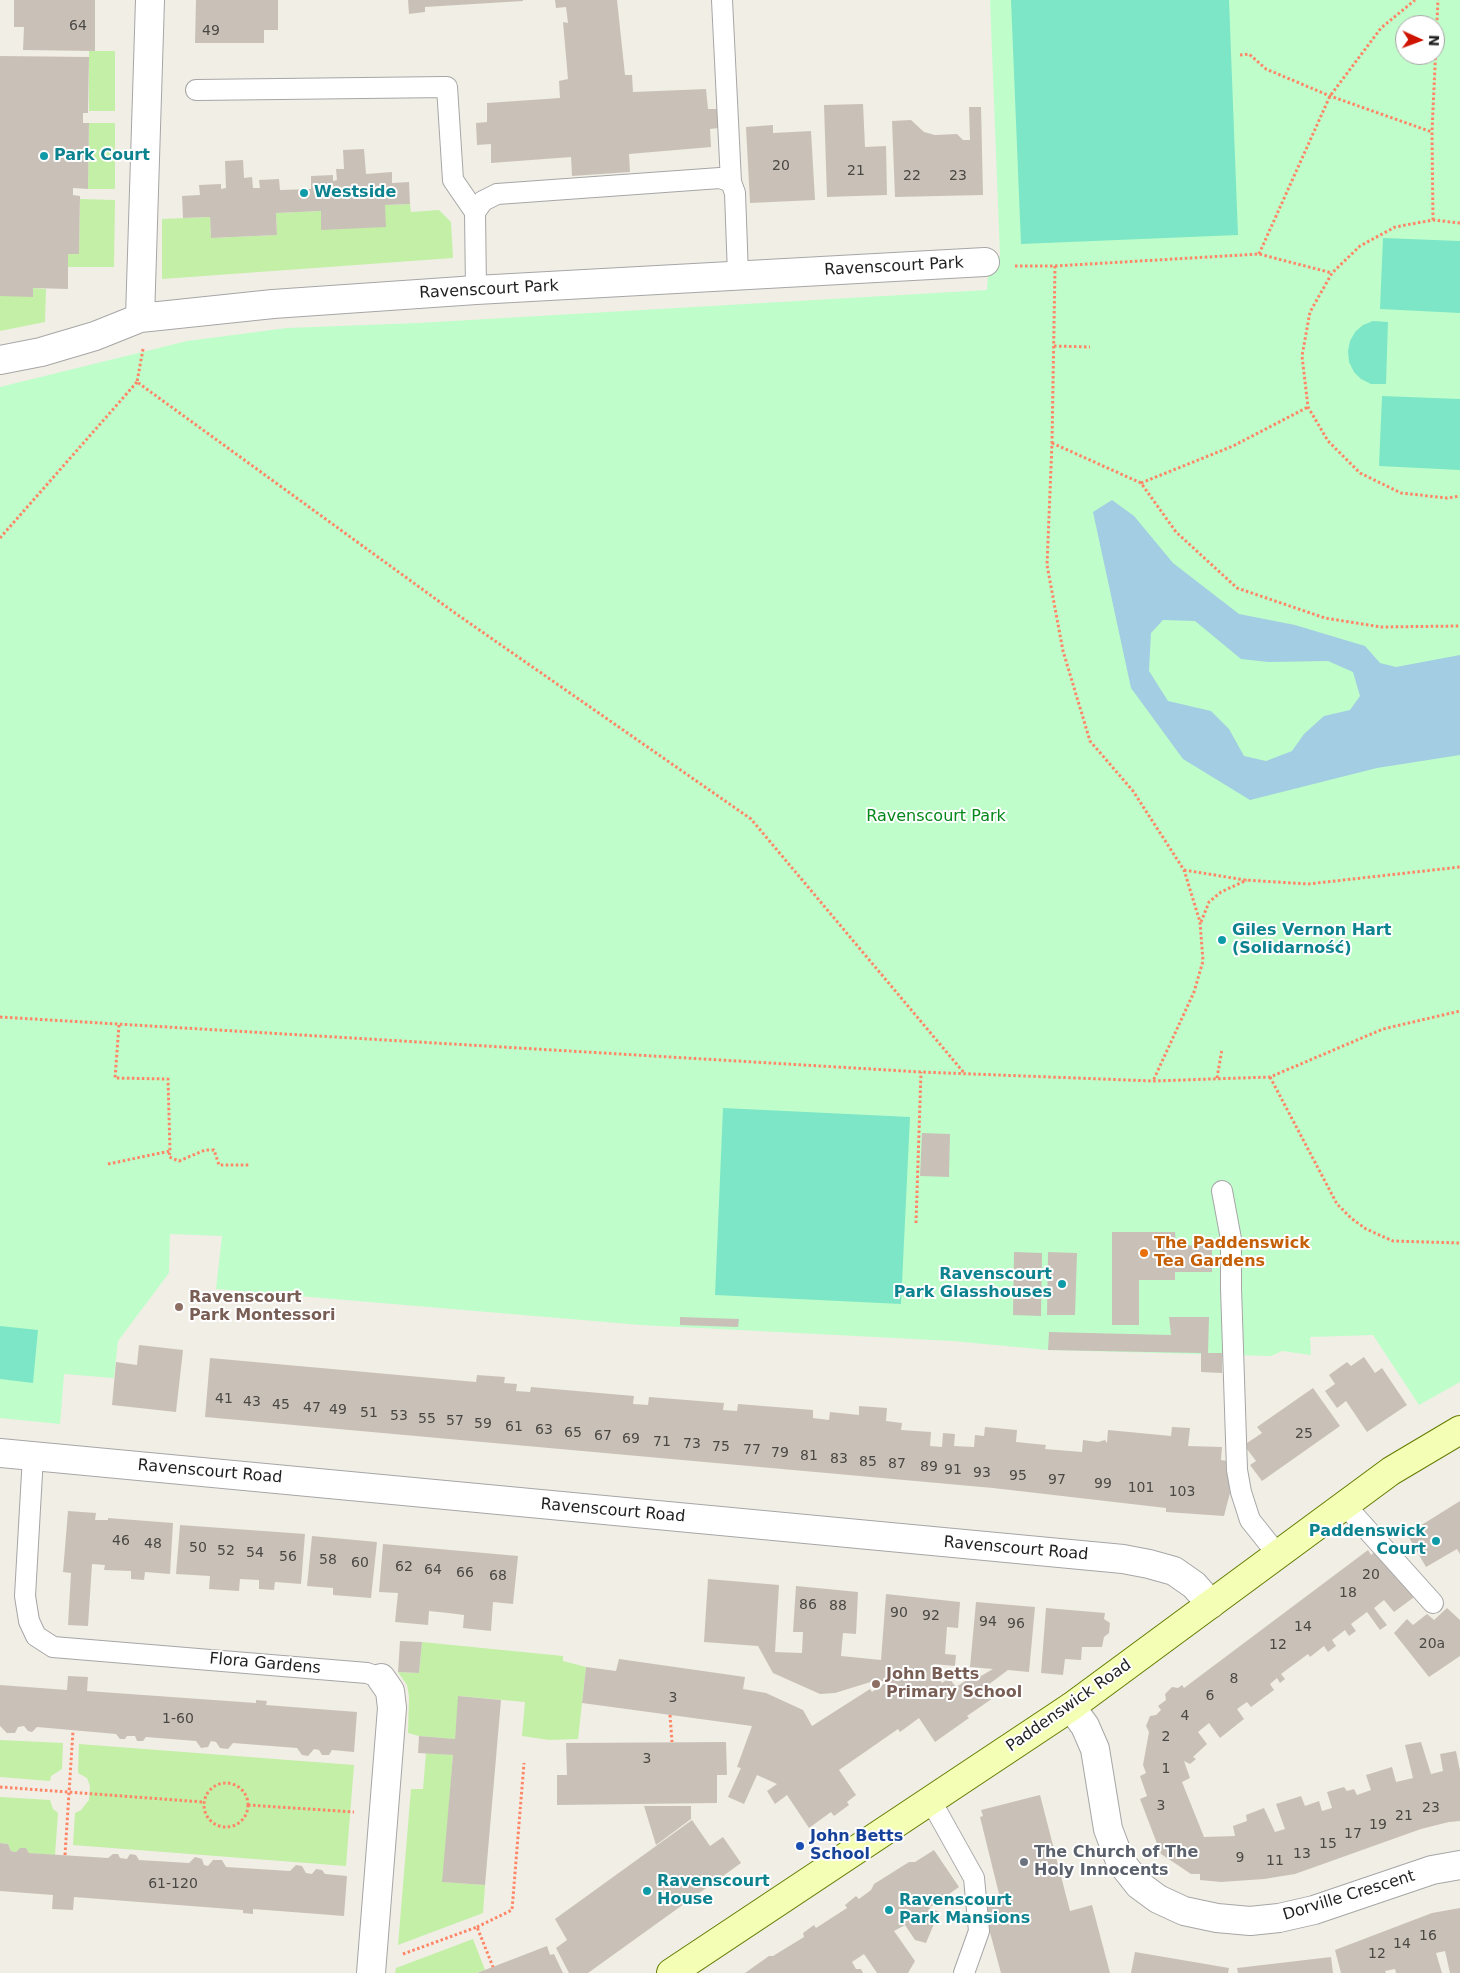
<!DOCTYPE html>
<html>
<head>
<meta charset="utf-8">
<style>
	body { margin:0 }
	#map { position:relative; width:1460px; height:1973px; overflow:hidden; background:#f1eee5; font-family:"DejaVu Sans",sans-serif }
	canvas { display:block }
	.north { position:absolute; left:1395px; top:15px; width:50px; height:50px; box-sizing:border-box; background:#fff; border:1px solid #a5a5a5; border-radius:50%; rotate:92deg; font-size:14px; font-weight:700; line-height:20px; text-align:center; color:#1f1f1f }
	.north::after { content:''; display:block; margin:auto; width:18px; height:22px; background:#ce1300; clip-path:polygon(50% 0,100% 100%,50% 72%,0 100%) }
</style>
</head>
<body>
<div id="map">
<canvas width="1460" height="1973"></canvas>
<div class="north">N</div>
</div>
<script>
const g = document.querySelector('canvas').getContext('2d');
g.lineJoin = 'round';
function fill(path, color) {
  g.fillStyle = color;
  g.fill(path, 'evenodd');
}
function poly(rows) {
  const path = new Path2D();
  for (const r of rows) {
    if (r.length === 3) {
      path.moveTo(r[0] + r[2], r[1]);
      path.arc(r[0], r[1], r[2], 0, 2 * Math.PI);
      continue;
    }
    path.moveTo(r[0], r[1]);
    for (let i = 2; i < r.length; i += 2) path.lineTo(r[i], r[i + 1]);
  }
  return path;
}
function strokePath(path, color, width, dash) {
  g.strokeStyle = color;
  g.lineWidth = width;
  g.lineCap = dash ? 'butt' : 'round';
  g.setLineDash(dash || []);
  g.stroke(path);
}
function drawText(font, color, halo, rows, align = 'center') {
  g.font = font + ' "DejaVu Sans",sans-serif';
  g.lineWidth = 4;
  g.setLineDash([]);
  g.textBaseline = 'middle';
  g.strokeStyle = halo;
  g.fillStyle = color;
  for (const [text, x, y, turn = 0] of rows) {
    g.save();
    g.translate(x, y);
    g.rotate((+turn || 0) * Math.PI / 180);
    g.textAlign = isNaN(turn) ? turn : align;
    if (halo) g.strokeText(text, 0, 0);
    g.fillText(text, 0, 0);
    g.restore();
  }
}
fill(poly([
	[89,51,115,51,115,111,89,111],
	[89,123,115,123,115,189,88,189],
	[80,199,115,200,114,267,68,267,68,254,79,253],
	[410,204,411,212,439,210,451,222,453,258,162,279,162,219,210,217,211,238,277,235,276,213,321,211,321,229,385,205],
	[33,288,46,289,45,322,0,331,0,296,32,296],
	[422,1642,563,1656,563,1661,586,1667,578,1739,549,1740,522,1736,525,1702,459,1696,455,1739,419,1736,408,1733,409,1696,407,1685,398,1672,419,1673],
	[0,1740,63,1743,62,1769,51,1776,50,1781,0,1777],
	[79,1744,354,1765,346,1866,73,1845,75,1813,81,1810,89,1800,90,1786,87,1778,78,1773],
	[426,1753,453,1755,443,1882,485,1885,483,1913,398,1945,411,1789,423,1789],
	[0,1797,50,1800,53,1809,58,1813,55,1855,29,1853,26,1848,21,1848,16,1852,11,1851,8,1844,0,1843],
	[473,1939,485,1970,476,1973,395,1973,396,1968]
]), '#c3efa7');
fill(poly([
	[990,0,1460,0,1460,1382,1419,1405,1373,1335,1310,1337,1311,1355,1282,1351,1271,1356,1048,1350,953,1341,641,1325,216,1289,222,1236,170,1234,169,1273,118,1341,114,1378,64,1374,60,1424,0,1418,0,387,187,341,287,328,418,323,987,290,988,275,992,261,1000,256],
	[1405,25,1435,25,1435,55,1405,55]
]), '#bffeca');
fill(poly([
	[1011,0,1229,0,1238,235,1021,244],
	[1383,238,1460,241,1460,313,1380,309],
	[1373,321,1388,322,1386,384,1371,384,1361,379,1354,372,1349,362,1348,351,1350,341,1355,332,1363,325],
	[1382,396,1460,399,1460,470,1379,466],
	[723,1108,910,1117,901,1304,715,1295],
	[0,1326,38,1330,33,1383,0,1379]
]), '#7de6c7');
fill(poly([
	[1112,500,1134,516,1173,563,1239,614,1295,625,1365,646,1380,663,1396,667,1460,655,1460,755,1377,768,1250,800,1183,759,1131,688,1093,512],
	[1163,620,1195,621,1241,659,1268,662,1328,661,1353,672,1360,696,1350,710,1324,716,1304,734,1292,751,1266,761,1244,756,1229,729,1211,711,1168,701,1149,671,1151,633]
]), '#a2cde2');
fill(poly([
	[14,0,95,0,95,51,23,50,24,27,14,27],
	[196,0,278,0,278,30,264,30,264,43,195,43],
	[408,0,523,0,523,1,425,7,425,12,409,14],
	[555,0,617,0,625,75,632,75,633,92,706,89,708,109,717,109,719,128,710,129,711,147,629,154,630,172,572,176,571,157,491,163,491,144,477,145,476,123,487,122,487,103,560,98,559,81,568,79,563,22,568,23,566,7,556,8],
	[0,56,89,57,88,113,83,113,83,123,89,123,88,189,73,188,73,195,80,196,79,254,68,254,68,289,33,288,33,297,0,296],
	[863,104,865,147,886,146,887,195,827,197,824,105],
	[969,107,981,107,983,195,895,197,892,121,911,120,924,132,935,135,957,134,963,140,970,140],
	[773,125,773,133,811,131,815,200,750,203,746,127],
	[364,149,366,174,392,172,392,183,409,182,410,204,385,205,386,227,321,230,321,211,276,213,277,235,211,238,210,217,183,218,182,196,200,195,199,185,221,184,221,189,226,188,225,161,243,160,244,178,252,177,253,188,260,188,259,180,279,179,280,190,311,189,311,176,333,175,333,181,337,180,336,169,344,169,343,150],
	[922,1133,950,1134,949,1177,920,1176],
	[1112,1232,1175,1232,1176,1245,1212,1246,1212,1272,1175,1272,1175,1280,1139,1280,1139,1325,1112,1325],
	[1014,1252,1042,1253,1041,1316,1013,1315],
	[1048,1252,1077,1253,1075,1315,1047,1315],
	[680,1317,739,1319,738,1327,680,1325],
	[1169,1317,1209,1317,1208,1353,1222,1353,1222,1373,1201,1372,1201,1353,1048,1350,1049,1332,1171,1335],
	[139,1345,183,1350,176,1412,112,1405,116,1362,137,1365],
	[1364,1357,1375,1373,1382,1368,1407,1405,1367,1432,1346,1401,1337,1408,1325,1391,1335,1384,1329,1375,1347,1362,1351,1366],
	[210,1358,476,1382,477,1375,505,1377,504,1383,517,1384,516,1391,530,1392,531,1387,634,1396,633,1404,648,1405,649,1397,724,1403,723,1410,737,1411,738,1404,813,1410,813,1418,829,1420,830,1412,859,1415,859,1406,887,1408,886,1421,902,1423,901,1430,931,1432,930,1446,942,1447,943,1433,955,1434,954,1446,974,1447,975,1435,984,1436,985,1427,1017,1430,1016,1442,1046,1445,1045,1449,1082,1452,1083,1440,1098,1442,1105,1440,1107,1443,1108,1430,1171,1436,1172,1427,1190,1428,1188,1446,1222,1447,1221,1460,1227,1461,1230,1493,1224,1516,1166,1512,1166,1508,993,1488,205,1417],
	[1313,1388,1340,1426,1262,1481,1250,1465,1256,1461,1244,1445,1262,1433,1257,1427],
	[1460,1501,1460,1554,1457,1549,1426,1567,1407,1534],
	[68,1511,96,1513,95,1520,108,1520,108,1518,173,1523,170,1574,145,1572,144,1580,131,1579,131,1571,104,1570,105,1565,92,1564,88,1626,68,1625,71,1573,63,1572],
	[180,1525,305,1534,301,1584,275,1582,274,1590,259,1589,259,1580,240,1579,239,1591,209,1589,210,1576,176,1574],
	[312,1536,377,1542,371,1598,333,1595,333,1588,307,1586],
	[383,1544,518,1556,513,1604,493,1602,491,1631,463,1628,464,1615,448,1613,429,1611,428,1625,395,1622,398,1593,379,1592],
	[1368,1550,1371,1555,1376,1551,1399,1581,1403,1577,1417,1595,1394,1612,1384,1600,1374,1608,1387,1625,1380,1630,1367,1612,1351,1624,1356,1631,1349,1636,1345,1630,1332,1640,1336,1646,1328,1652,1324,1646,1310,1657,1308,1654,1281,1674,1285,1679,1280,1683,1277,1678,1270,1684,1274,1690,1251,1707,1247,1702,1237,1709,1244,1719,1220,1738,1209,1723,1198,1732,1207,1744,1193,1757,1196,1759,1190,1764,1184,1761,1190,1778,1182,1782,1204,1837,1235,1836,1233,1826,1247,1821,1246,1815,1264,1808,1275,1832,1285,1829,1276,1804,1301,1796,1305,1806,1319,1801,1322,1811,1332,1808,1327,1792,1344,1787,1347,1791,1354,1789,1357,1795,1371,1790,1366,1775,1392,1767,1396,1782,1413,1778,1405,1745,1421,1742,1431,1774,1443,1771,1440,1754,1456,1751,1460,1771,1460,1821,1449,1822,1421,1829,1295,1874,1264,1879,1221,1882,1200,1880,1200,1874,1191,1874,1161,1854,1140,1799,1147,1796,1140,1776,1146,1773,1143,1765,1149,1732,1146,1726,1150,1716,1156,1715,1161,1710,1158,1706,1166,1700,1165,1694,1172,1687,1178,1688,1182,1685,1184,1688],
	[708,1579,779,1585,775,1652,802,1653,803,1632,793,1632,796,1586,858,1592,856,1634,843,1633,841,1656,881,1660,886,1594,960,1602,958,1628,947,1627,945,1654,956,1655,955,1666,934,1664,931,1666,942,1683,949,1678,956,1687,979,1672,981,1676,993,1669,970,1667,976,1602,1035,1607,1029,1672,1008,1670,988,1685,996,1696,967,1716,969,1718,935,1742,919,1718,900,1732,898,1729,839,1770,856,1795,847,1802,849,1805,834,1816,831,1812,809,1828,787,1795,775,1804,767,1791,777,1784,757,1775,744,1804,728,1797,741,1768,737,1767,752,1726,582,1703,586,1667,616,1671,619,1659,745,1677,743,1689,766,1693,803,1710,812,1726,870,1689,872,1692,887,1682,877,1680,835,1693,820,1694,773,1673,758,1646,704,1642],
	[1046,1608,1105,1613,1104,1619,1110,1623,1109,1633,1104,1637,1102,1647,1082,1647,1081,1660,1065,1659,1063,1675,1041,1673],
	[1447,1608,1460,1620,1460,1656,1429,1677,1394,1633,1407,1619,1413,1625,1427,1614,1434,1620],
	[400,1641,422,1642,419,1673,398,1672],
	[68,1676,88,1677,87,1691,256,1703,256,1700,267,1701,266,1705,357,1712,354,1752,332,1750,329,1755,322,1755,319,1750,314,1749,308,1756,302,1755,297,1748,233,1743,228,1749,220,1748,216,1742,211,1741,208,1747,201,1748,196,1741,146,1737,143,1741,137,1741,135,1736,127,1736,125,1739,120,1739,116,1734,37,1727,32,1732,28,1731,24,1726,18,1727,15,1733,7,1733,0,1726,0,1685,67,1690],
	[458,1696,501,1700,485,1885,442,1882,453,1755,418,1753,419,1736,455,1739],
	[726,1742,727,1775,717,1775,717,1803,557,1805,557,1775,567,1775,566,1743],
	[1040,1795,1070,1911,1092,1905,1110,1973,1001,1973,982,1903,1000,1898,980,1817,983,1816,981,1810],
	[644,1806,691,1806,691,1819,656,1845],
	[692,1820,710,1846,723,1837,741,1863,588,1973,569,1973,556,1948,567,1940,555,1919],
	[0,1843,8,1844,11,1851,16,1852,20,1848,26,1848,29,1853,108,1858,113,1854,118,1854,120,1858,127,1859,130,1854,136,1855,139,1860,189,1863,195,1857,202,1859,204,1865,208,1866,213,1860,222,1860,226,1867,290,1871,296,1865,302,1866,306,1873,312,1874,316,1869,322,1870,325,1874,347,1876,344,1916,253,1909,253,1914,243,1913,243,1910,74,1897,73,1910,52,1909,53,1895,0,1891],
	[934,1850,959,1887,929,1908,939,1912,926,1943,915,1940,905,1925,894,1931,915,1961,908,1973,877,1973,864,1954,852,1962,856,1969,861,1969,863,1973,745,1973,769,1956,773,1956,804,1937,803,1933,814,1925,816,1928,847,1908,845,1905,856,1896,859,1899,871,1890,874,1884,909,1862,915,1862],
	[1460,1908,1460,1973,1450,1973,1445,1951,1436,1953,1442,1973,1396,1973,1395,1969,1385,1971,1386,1973,1341,1973,1335,1950,1432,1913],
	[547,1946,550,1955,554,1954,563,1973,477,1973],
	[1135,1952,1229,1968,1228,1973,1131,1973],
	[1331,1957,1333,1973,1238,1973,1237,1968]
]), '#c9c1b7');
const service = poly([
	[722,0,731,182],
	[196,90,447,87,453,180,475,212],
	[476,290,475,212,483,201,497,194,720,178,731,182,735,193,738,275],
	[1222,1191,1231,1239,1231,1288,1237,1470,1241,1492,1250,1520,1278,1555],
	[33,1456,25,1596,29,1621,36,1636,53,1647,367,1673,381,1678],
	[1345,1505,1433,1603],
	[931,1801,974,1878,979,1931,964,1973]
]);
const minor = poly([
	[140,318,150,0],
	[0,360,41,352,95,336,140,318,273,304,476,290,985,262],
	[0,1453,1123,1559,1149,1564,1174,1571,1194,1585,1211,1604],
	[1071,1707,1085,1726,1095,1749,1108,1829,1120,1861,1139,1885,1158,1899,1184,1911,1217,1918,1250,1921,1279,1918,1314,1910,1432,1870,1460,1865],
	[371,1973,392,1708,390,1691,381,1678]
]);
const secondary = poly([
	[671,1973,1071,1707,1391,1471,1460,1430]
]);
strokePath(service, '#a6a6a6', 22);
strokePath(minor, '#a6a6a6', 30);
strokePath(secondary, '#637c00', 30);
strokePath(poly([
	[1240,55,1249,54,1266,69,1330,96,1432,132],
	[1433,220,1432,132,1438,0],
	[1460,223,1433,220,1395,227,1360,246,1332,273,1310,312,1302,356,1308,407,1328,441,1360,473,1401,493,1447,498,1460,496],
	[1259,254,1330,96,1381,28,1415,0],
	[1015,266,1055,266,1259,254,1332,273],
	[1055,266,1052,443,1047,565,1063,651,1090,741,1133,791,1184,870,1200,922,1203,961,1194,992,1153,1081],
	[1054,346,1090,347],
	[143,349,137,382,455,613,751,819,965,1074],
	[1052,443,1141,483,1176,532,1237,588,1325,618,1381,627,1460,626],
	[1141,483,1233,446,1308,407],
	[0,538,137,382],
	[1184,870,1245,880,1308,884,1460,867],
	[1201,922,1209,902,1221,892,1247,880],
	[0,1017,921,1072,1153,1081,1270,1077,1383,1029,1460,1011],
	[119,1025,115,1078,168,1079,170,1151],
	[1270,1077,1337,1204,1351,1218,1366,1229,1393,1241,1460,1243],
	[1217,1078,1222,1049],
	[108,1164,170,1151,169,1157,179,1161,205,1150,214,1150,219,1165,250,1165],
	[916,1223,921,1072],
	[670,1715,672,1742],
	[226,1805,22],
	[0,1787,203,1802],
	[248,1805,354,1812],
	[65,1855,73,1731],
	[477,1927,512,1910,524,1763],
	[403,1954,477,1927,493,1967]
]), '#ff8567', 3, [2.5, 2.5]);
strokePath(service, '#fff', 20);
strokePath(minor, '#fff', 28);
strokePath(secondary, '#f4ffb5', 28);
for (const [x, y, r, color] of [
	[44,156,5,"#0f9aa8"],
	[304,193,5,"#0f9aa8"],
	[1222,940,5,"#0f9aa8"],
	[1144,1253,5,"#e8710a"],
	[1062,1284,5,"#0f9aa8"],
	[179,1307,5,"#8d6e63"],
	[1436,1541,5,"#0f9aa8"],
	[876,1684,5,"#8d6e63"],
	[800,1846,5,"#1a4fb4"],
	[1024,1862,5,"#6b7280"],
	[647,1891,5,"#0f9aa8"],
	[889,1910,5,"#0f9aa8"]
]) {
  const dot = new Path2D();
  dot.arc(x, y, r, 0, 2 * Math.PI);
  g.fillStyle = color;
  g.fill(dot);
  strokePath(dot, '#fff', 2);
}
drawText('14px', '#4a4845', null, [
	["64",78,26],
	["49",211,31],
	["20",781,166],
	["21",856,171],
	["22",912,176],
	["23",958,176],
	["41",224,1399],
	["43",252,1402],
	["45",281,1405],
	["47",312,1408],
	["49",338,1410],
	["51",369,1413],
	["53",399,1416],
	["55",427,1419],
	["57",455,1421],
	["59",483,1424],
	["61",514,1427],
	["63",544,1430],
	["65",573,1433],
	["25",1304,1434],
	["67",603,1436],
	["69",631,1439],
	["71",662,1442],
	["73",692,1444],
	["75",721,1447],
	["77",752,1450],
	["79",780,1453],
	["81",809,1456],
	["83",839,1459],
	["85",868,1462],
	["87",897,1464],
	["89",929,1467],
	["91",953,1470],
	["93",982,1473],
	["95",1018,1476],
	["97",1057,1480],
	["99",1103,1484],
	["101",1141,1488],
	["103",1182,1492],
	["46",121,1541],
	["48",153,1544],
	["50",198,1548],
	["52",226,1551],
	["54",255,1553],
	["56",288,1557],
	["58",328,1560],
	["60",360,1563],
	["62",404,1567],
	["64",433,1570],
	["66",465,1573],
	["20",1371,1575],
	["68",498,1576],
	["18",1348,1593],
	["86",808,1605],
	["88",838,1606],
	["90",899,1613],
	["92",931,1616],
	["94",988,1622],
	["96",1016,1624],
	["14",1303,1627],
	["20a",1432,1644],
	["12",1278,1645],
	["8",1234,1679],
	["6",1210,1696],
	["3",673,1698],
	["4",1185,1716],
	["1-60",178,1719],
	["2",1166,1737],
	["3",647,1759],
	["1",1166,1769],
	["3",1161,1806],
	["23",1431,1808],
	["21",1404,1816],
	["19",1378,1825],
	["17",1353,1834],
	["15",1328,1844],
	["13",1302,1854],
	["9",1240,1858],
	["11",1275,1861],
	["61-120",173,1884],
	["16",1428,1936],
	["14",1402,1944],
	["12",1377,1954]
]);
drawText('bold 16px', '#0d838f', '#fff', [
	["Park Court",54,156],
	["Westside",314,193],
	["Giles Vernon Hart",1232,931],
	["(Solidarność)",1232,949],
	["Ravenscourt",1052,1275,"right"],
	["Park Glasshouses",1052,1293,"right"],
	["Paddenswick",1426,1532,"right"],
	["Court",1426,1550,"right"],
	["Ravenscourt",657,1882],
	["House",657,1900],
	["Ravenscourt",899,1901],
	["Park Mansions",899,1919]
], 'left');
drawText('16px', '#1f1f1f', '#fff', [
	["Ravenscourt Park",894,267,-3],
	["Ravenscourt Park",489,290,-3],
	["Ravenscourt Road",210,1472,5],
	["Ravenscourt Road",613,1511,5],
	["Ravenscourt Road",1016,1549,5],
	["Flora Gardens",265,1664,5],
	["Paddenswick Road",1069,1706,-35],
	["Dorville Crescent",1349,1896,-17]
]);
drawText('16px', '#03881a', '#fff', [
	["Ravenscourt Park",936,817]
]);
drawText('bold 16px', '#c56008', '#fff', [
	["The Paddenswick",1154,1244],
	["Tea Gardens",1154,1262]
], 'left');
drawText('bold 16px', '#785e54', '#fff', [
	["Ravenscourt",189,1298],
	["Park Montessori",189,1316],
	["John Betts",886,1675],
	["Primary School",886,1693]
], 'left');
drawText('bold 16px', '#164399', '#fff', [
	["John Betts",810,1837],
	["School",810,1855]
], 'left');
drawText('bold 16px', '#5b616d', '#fff', [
	["The Church of The",1034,1853],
	["Holy Innocents",1034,1871]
], 'left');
</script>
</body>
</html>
